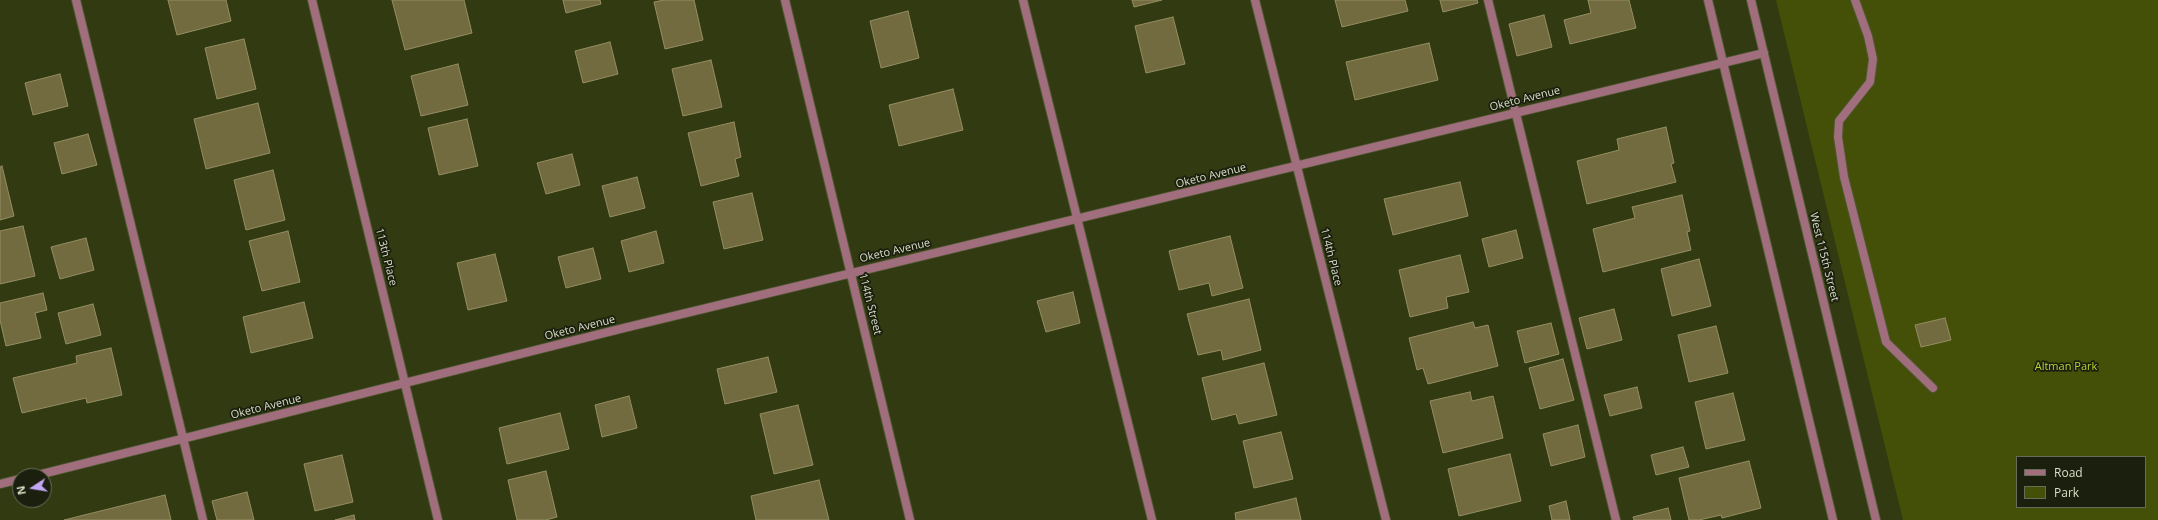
<!DOCTYPE html>
<html>
<head>
<meta charset="utf-8">
<style>
	body { margin:0 }
	#map { position:relative; width:2158px; height:520px; overflow:hidden; background:#313a11; font-family:"Open Sans",sans-serif }
	canvas { display:block }
	.legend { position:absolute; left:2016px; top:456px; width:130px; height:52px; box-sizing:border-box; background:#1b1f0e; border:1px solid #676c58; margin:0; padding:5px 7px; list-style:none; font-size:12px; color:#d9dfc8 }
	.legend li { display:flex; align-items:center; gap:8px; height:20px }
	.legend b { width:20px; border:1px solid #676c58 }
	.north { position:absolute; left:12px; top:468px; width:40px; height:40px; box-sizing:border-box; background:#1b1f0e; border:1px solid #676c58; border-radius:50%; rotate:258deg; font-size:11px; font-weight:700; line-height:16px; text-align:center; color:#d9dfc8 }
	.north::after { content:''; display:block; margin:auto; width:14px; height:18px; background:#c2a8f3; clip-path:polygon(50% 0,100% 100%,50% 72%,0 100%) }
</style>
</head>
<body>
<div id="map">
<canvas width="2158" height="520"></canvas>
<ul class="legend">
<li><b style="height:5px;background:#a16e7d"></b>Road</li>
<li><b style="height:11px;background:#445008"></b>Park</li>
</ul>
<div class="north">N</div>
</div>
<script>
const g = document.querySelector('canvas').getContext('2d');
g.lineJoin = 'round';
function fill(path, color) {
  g.fillStyle = color;
  g.fill(path, 'evenodd');
}
function poly(rows) {
  const path = new Path2D();
  for (const r of rows) {
    path.moveTo(r[0], r[1]);
    for (let i = 2; i < r.length; i += 2) path.lineTo(r[i], r[i + 1]);
  }
  return path;
}
function strokePath(path, color, width, dash) {
  g.strokeStyle = color;
  g.lineWidth = width;
  g.lineCap = dash ? 'butt' : 'round';
  g.setLineDash(dash || []);
  g.stroke(path);
}
function drawText(font, color, halo, rows, align = 'center') {
  g.font = font + ' "Open Sans",sans-serif';
  g.lineWidth = 3.5;
  g.setLineDash([]);
  g.textBaseline = 'middle';
  g.strokeStyle = halo;
  g.fillStyle = color;
  for (const [text, x, y, turn = 0] of rows) {
    g.save();
    g.translate(x, y);
    g.rotate((+turn || 0) * Math.PI / 180);
    g.textAlign = isNaN(turn) ? turn : align;
    if (halo) g.strokeText(text, 0, 0);
    g.fillText(text, 0, 0);
    g.restore();
  }
}
fill(poly([
	[1776,0,2158,0,2158,520,1903,520],
	[2017,457,2145,457,2145,507,2017,507]
]), '#445008');
const building = poly([
	[168,0,226,0,231,21,177,35,168,0],
	[392,0,464,0,472,33,405,50,392,0],
	[563,0,600,0,601,4,566,13,563,0],
	[664,0,694,0,703,40,665,49,654,2,664,0],
	[1132,0,1162,0,1134,7,1132,0],
	[1335,0,1405,0,1408,11,1342,27,1335,0],
	[1440,0,1477,0,1478,3,1443,12,1440,0],
	[1588,0,1629,0,1636,28,1570,44,1564,20,1591,13,1588,0],
	[908,11,919,58,881,68,870,21,908,11],
	[1544,15,1552,47,1517,56,1509,24,1544,15],
	[1173,17,1185,64,1146,73,1135,26,1173,17],
	[244,39,256,89,217,99,205,48,244,39],
	[610,42,618,74,583,83,575,51,610,42],
	[1429,43,1438,80,1355,100,1346,62,1429,43],
	[711,60,722,107,683,116,672,69,711,60],
	[458,64,468,105,421,116,411,76,458,64],
	[60,74,68,106,33,115,25,83,60,74],
	[953,89,963,130,899,146,889,105,953,89],
	[258,103,270,153,206,169,194,119,258,103],
	[467,119,478,166,439,175,428,128,467,119],
	[734,122,741,157,735,159,739,176,701,186,688,133,734,122],
	[1666,127,1674,163,1671,164,1676,182,1587,204,1577,161,1619,150,1617,139,1666,127],
	[88,134,97,165,62,174,54,143,88,134],
	[572,154,580,185,546,194,537,163,572,154],
	[2,166,14,216,0,220,0,167,2,166],
	[273,170,285,220,246,230,234,180,273,170],
	[637,177,645,208,610,217,602,186,637,177],
	[1460,182,1468,216,1393,235,1384,199,1460,182],
	[752,193,763,240,724,249,713,202,752,193],
	[1682,195,1690,231,1687,232,1691,250,1603,272,1593,229,1635,218,1632,207,1682,195],
	[23,226,35,276,0,284,0,231,23,226],
	[1516,230,1523,258,1489,267,1482,239,1516,230],
	[288,231,300,282,262,291,249,241,288,231],
	[656,231,664,263,629,272,621,241,656,231],
	[1230,236,1243,288,1212,296,1209,283,1179,290,1169,251,1230,236],
	[86,238,94,270,60,279,51,247,86,238],
	[593,248,601,279,566,288,558,257,593,248],
	[495,254,507,301,468,310,457,263,495,254],
	[1460,255,1469,292,1446,297,1448,308,1410,317,1399,270,1460,255],
	[1699,259,1711,306,1672,316,1661,269,1699,259],
	[1073,292,1080,323,1046,332,1037,301,1073,292],
	[43,293,47,310,35,313,41,338,6,346,0,320,0,303,43,293],
	[1249,299,1261,350,1223,360,1221,350,1198,355,1187,314,1249,299],
	[304,302,313,338,251,353,243,317,304,302],
	[93,304,101,335,66,344,58,313,93,304],
	[1614,309,1622,340,1587,349,1579,318,1614,309],
	[1945,318,1951,340,1921,347,1915,325,1945,318],
	[1473,322,1475,328,1488,325,1498,366,1428,384,1423,368,1417,370,1409,338,1473,322],
	[1551,323,1559,354,1525,363,1517,331,1551,323],
	[1716,326,1728,373,1689,382,1678,335,1716,326],
	[111,348,122,395,87,403,86,398,22,413,13,378,77,363,76,356,111,348],
	[768,357,777,392,725,404,717,369,768,357],
	[1563,359,1574,400,1540,409,1529,368,1563,359],
	[1264,363,1277,415,1239,424,1236,414,1212,420,1202,378,1264,363],
	[1637,387,1642,408,1610,416,1604,395,1637,387],
	[1470,392,1472,401,1493,396,1503,438,1443,453,1430,401,1470,392],
	[1733,393,1745,440,1706,449,1695,402,1733,393],
	[629,396,637,428,602,437,595,405,629,396],
	[798,405,813,465,774,474,760,414,798,405],
	[560,413,569,449,507,464,499,428,560,413],
	[1578,425,1585,457,1551,466,1543,434,1578,425],
	[1281,432,1293,479,1254,488,1243,441,1281,432],
	[1683,447,1689,467,1656,475,1651,455,1683,447],
	[1510,454,1521,501,1459,516,1448,469,1510,454],
	[342,455,353,502,315,511,304,464,342,455],
	[1749,461,1761,508,1722,518,1721,515,1699,520,1689,520,1679,478,1749,461],
	[546,471,557,517,546,520,517,520,508,480,546,471],
	[819,480,829,520,756,520,751,496,819,480],
	[247,492,254,520,217,520,212,501,247,492],
	[165,495,171,520,64,520,165,495],
	[1296,498,1301,520,1236,520,1235,513,1296,498],
	[1566,501,1570,520,1552,520,1549,506,1566,501],
	[1668,508,1671,520,1634,520,1633,517,1668,508],
	[354,515,355,520,335,520,354,515]
]);
fill(building, '#736b40');
strokePath(building, '#968e62', 1);
const service = poly([
	[76,0,203,520],
	[1023,0,1152,520],
	[1488,0,1616,520],
	[1855,0,1868,36,1873,59,1870,82,1839,121,1838,137,1844,177,1886,342,1933,388]
]);
const minor = poly([
	[312,0,438,520],
	[785,0,910,520],
	[1255,0,1386,520],
	[34,476,624,328,1764,53],
	[0,484,20,479]
]);
const tertiary = poly([
	[1708,0,1833,520],
	[1751,0,1876,520]
]);
strokePath(service, '#4f5832', 10);
strokePath(minor, '#4f5832', 10);
strokePath(tertiary, '#4f5832', 10);
strokePath(service, '#a16e7d', 8);
strokePath(minor, '#a16e7d', 8);
strokePath(tertiary, '#a16e7d', 8);
drawText('11px', '#d9dfc8', '#1b1f0e', [
	["Oketo Avenue",1525,99,-14],
	["Oketo Avenue",1211,176,-14],
	["Oketo Avenue",895,251,-13],
	["113th Place",386,257,76],
	["114th Place",1331,257,76],
	["West 115th Street",1824,257,76],
	["114th Street",870,304,76],
	["Oketo Avenue",580,328,-14],
	["Oketo Avenue",266,407,-14]
]);
drawText('11px', '#b6d430', '#1b1f0e', [
	["Altman Park",2066,367]
]);
</script>
</body>
</html>
